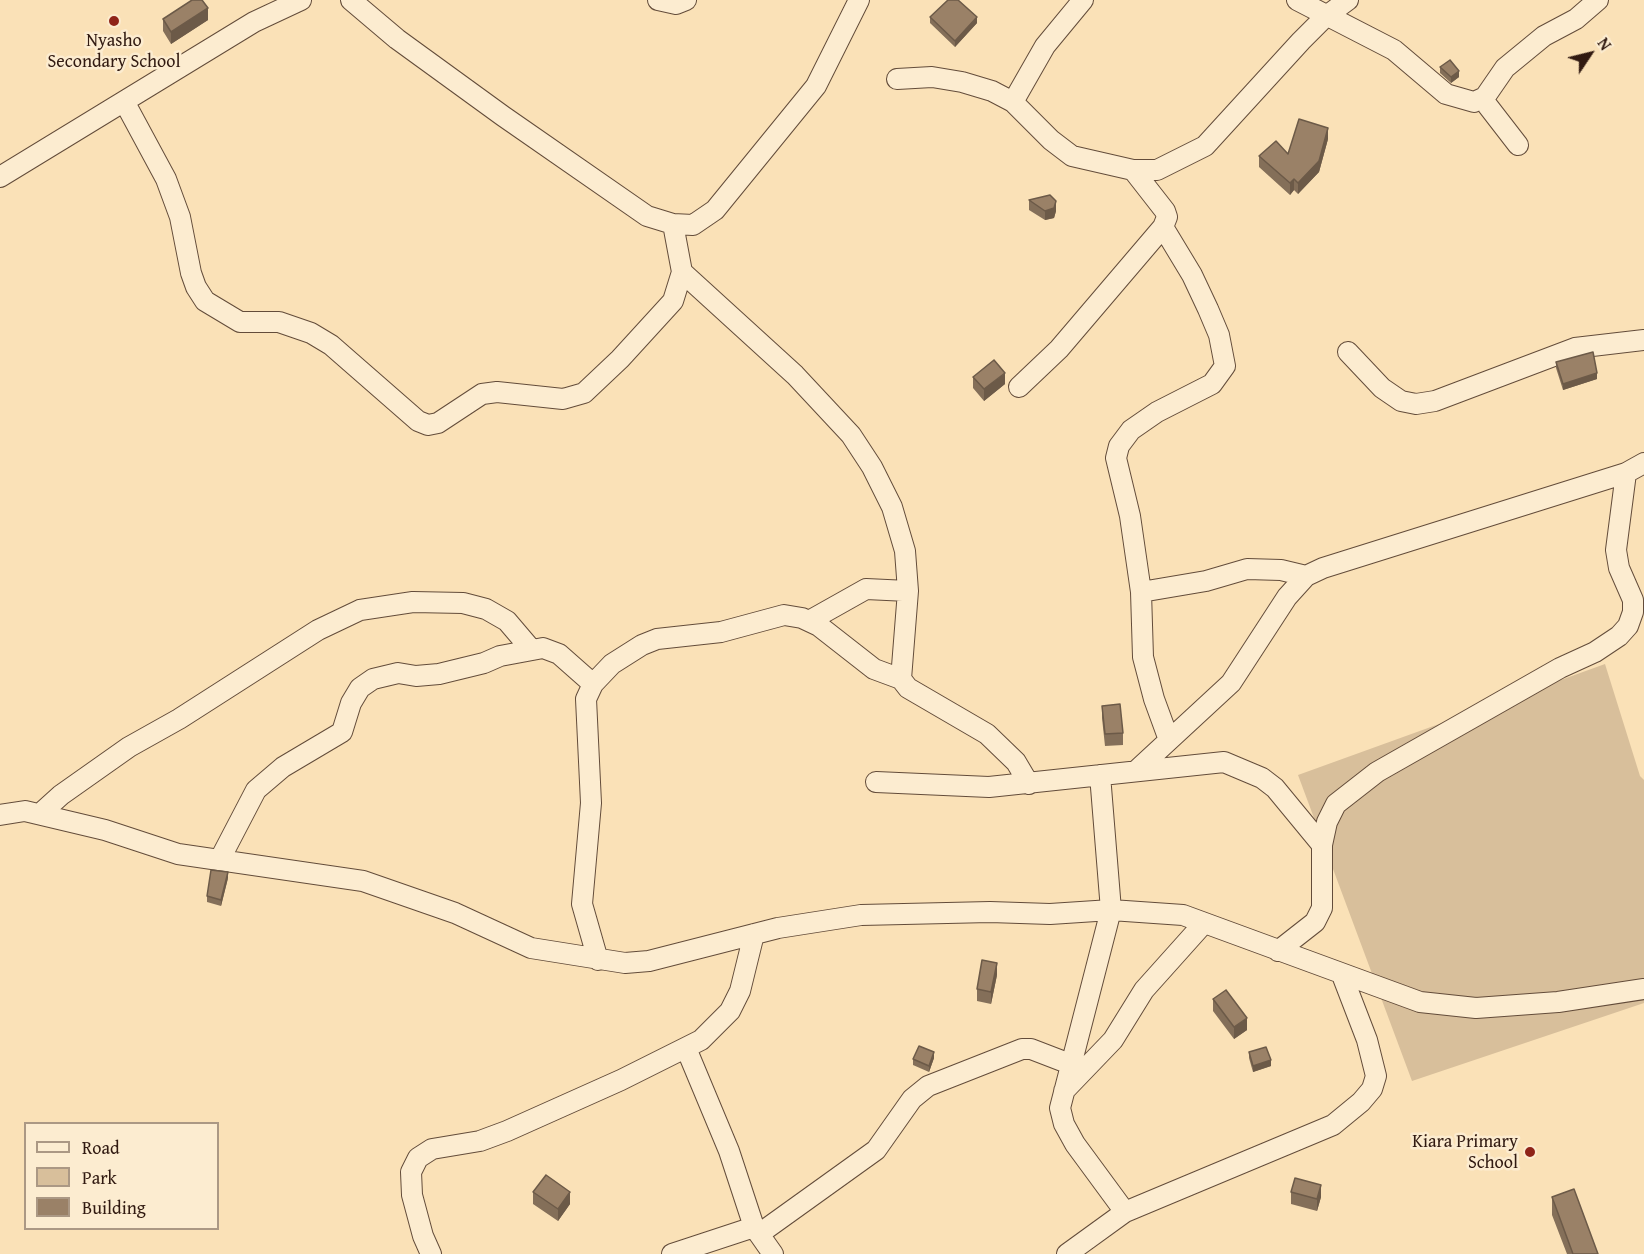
<!DOCTYPE html>
<html>
<head>
<meta charset="utf-8">
<style>
	body { margin:0 }
	#map { position:relative; width:1644px; height:1254px; overflow:hidden; background:#fae1b7; font-family:"Gentium Book Plus",serif }
	canvas { display:block }
	.legend { position:absolute; left:24px; top:1122px; width:195px; height:108px; box-sizing:border-box; background:#fcecd0; border:2px solid #ab9884; margin:0; padding:8px 10px; list-style:none; font-size:18px; color:#311a11 }
	.legend li { display:flex; align-items:center; gap:12px; height:30px }
	.legend b { width:30px; border:2px solid #ab9884 }
	.north { position:absolute; left:1560px; top:24px; width:60px; height:60px; -webkit-text-stroke:4px #fcecd0; paint-order:stroke; rotate:55deg; font-size:16px; font-weight:700; line-height:24px; text-align:center; color:#311a11 }
	.north::after { content:''; display:block; margin:auto; width:21px; height:27px; background:#311a11; clip-path:polygon(50% 0,100% 100%,50% 72%,0 100%) }
</style>
</head>
<body>
<div id="map">
<canvas width="1644" height="1254"></canvas>
<ul class="legend">
<li><b style="height:8px;background:#fcecd0"></b>Road</li>
<li><b style="height:16px;background:#d8bf9b"></b>Park</li>
<li><b style="height:16px;background:#9a8167"></b>Building</li>
</ul>
<div class="north">N</div>
</div>
<script>
const g = document.querySelector('canvas').getContext('2d');
g.lineJoin = 'round';
function fill(path, color) {
  g.fillStyle = color;
  g.fill(path, 'evenodd');
}
function poly(rows) {
  const path = new Path2D();
  for (const r of rows) {
    path.moveTo(r[0], r[1]);
    for (let i = 2; i < r.length; i += 2) path.lineTo(r[i], r[i + 1]);
  }
  return path;
}
function strokePath(path, color, width, dash) {
  g.strokeStyle = color;
  g.lineWidth = width;
  g.lineCap = dash ? 'butt' : 'round';
  g.setLineDash(dash || []);
  g.stroke(path);
}
function drawText(font, color, halo, rows, align = 'center') {
  g.font = font + ' "Gentium Book Plus",serif';
  g.lineWidth = 5;
  g.setLineDash([]);
  g.textBaseline = 'middle';
  g.strokeStyle = halo;
  g.fillStyle = color;
  for (const [text, x, y, turn = 0] of rows) {
    g.save();
    g.translate(x, y);
    g.rotate((+turn || 0) * Math.PI / 180);
    g.textAlign = isNaN(turn) ? turn : align;
    if (halo) g.strokeText(text, 0, 0);
    g.fillText(text, 0, 0);
    g.restore();
  }
}
fill(poly([
	[1605,664,1640,776,1644,780,1644,1003,1412,1081,1298,775]
]), '#d8bf9b');
const minor = poly([
	[351,0,397,39,503,116,647,216,673,224,693,225,715,210,816,86,859,0],
	[658,0,676,4,686,0],
	[1297,0,1394,50,1446,94,1474,102,1485,97,1505,68,1544,36,1576,19,1598,0],
	[897,79,932,77,962,82,992,91,1013,102,1051,140,1072,156,1133,170,1157,170,1205,146,1301,41,1325,17,1348,0],
	[1480,101,1484,101,1518,145],
	[1013,102,1045,46,1083,0],
	[125,103,166,179,180,217,191,273,196,287,205,301,240,322,279,322,311,333,331,345,418,421,428,425,438,423,482,394,497,392,563,399,584,393,620,359,673,301,682,272,673,224],
	[0,177,254,22,301,0],
	[1163,227,1192,275,1208,309,1219,335,1225,366,1212,384,1157,412,1131,430,1119,446,1116,458,1130,516,1141,592,1143,657,1154,699,1169,740],
	[682,272,795,375,851,435,872,467,892,507,905,551,908,591,901,679,908,688,987,734,1016,762,1029,784],
	[1348,352,1382,388,1401,401,1416,404,1435,401,1575,348,1644,340],
	[1019,387,1059,349,1163,227,1167,217,1165,211,1133,170],
	[1141,592,1206,581,1247,569,1281,570,1306,576],
	[809,621,866,589,908,591],
	[1138,769,1231,683,1287,597,1306,576,1323,568,1626,473,1644,463],
	[1100,775,1111,910,1060,1108,1064,1124,1075,1144,1125,1212],
	[876,782,989,787,1224,762,1262,778,1275,788,1322,845],
	[40,814,61,795,129,747,179,719,318,630,360,610,413,602,463,603,486,609,507,621,530,648],
	[0,815,25,811,105,830,178,854,363,881,455,913,531,948,625,963,649,961,778,928,861,915,990,912,1050,914,1111,910,1183,915,1420,1002,1476,1008,1558,1002,1644,989],
	[220,859,256,790,283,767,342,732,351,703,360,688,373,679,398,673,416,676,439,674,484,663,500,656,543,648,559,654,593,684],
	[1278,951,1315,922,1322,908,1322,845,1327,822,1336,804,1377,772,1560,668,1595,652,1619,636,1628,626,1633,612,1633,600,1619,568,1616,550,1626,473],
	[598,960,582,904,591,803,586,699,593,684,612,664,642,645,657,639,721,632,784,615,802,618,819,626,874,669,901,679],
	[686,1048,729,1151,754,1227,773,1254],
	[1064,1091,1113,1040,1144,990,1204,923],
	[759,1234,876,1150,912,1099,928,1086,1022,1049,1031,1049,1070,1064],
	[431,1254,423,1236,412,1195,411,1172,418,1158,432,1149,480,1141,507,1131,621,1080,701,1040,730,1011,740,991,754,934],
	[672,1254,754,1227],
	[1067,1254,1125,1212,1333,1125,1361,1102,1372,1089,1376,1076,1367,1040,1342,975]
]);
strokePath(minor, '#634c3a', 22);
strokePath(minor, '#fcecd0', 20);
fill(poly([
	[930,17,977,23,955,47,930,23],
	[163,19,208,20,171,44,163,31],
	[1440,67,1459,77,1451,83,1440,73],
	[1328,139,1319,172,1298,194,1294,190,1290,195,1259,167,1259,156,1288,154],
	[1029,200,1056,211,1054,218,1045,220,1029,210],
	[1556,362,1597,379,1563,390,1556,368],
	[973,377,1005,384,984,401,973,388],
	[1102,706,1123,733,1123,745,1105,746,1102,718],
	[228,878,221,906,207,902,207,896],
	[997,975,991,1004,977,1001,977,989],
	[1213,999,1247,1030,1234,1039,1213,1011],
	[1249,1052,1271,1066,1253,1072,1249,1058],
	[934,1058,929,1072,913,1065,913,1059],
	[533,1192,570,1204,558,1221,533,1204],
	[1291,1192,1321,1197,1317,1211,1291,1204],
	[1552,1197,1598,1254,1567,1254,1552,1215]
]), '#846f59');
fill(poly([
	[208,8,208,20,171,44,171,32],
	[977,17,977,23,955,47,955,41],
	[1459,71,1459,77,1451,83,1451,77],
	[1328,128,1328,139,1319,172,1298,194,1298,183],
	[1294,179,1294,190,1290,195,1290,183],
	[1056,201,1056,211,1054,218,1045,220,1045,211],
	[1005,373,1005,384,984,401,984,389],
	[1597,373,1597,379,1563,390,1563,384],
	[228,872,228,878,221,906,221,900],
	[997,963,997,975,991,1004,991,992],
	[1247,1018,1247,1030,1234,1039,1234,1027],
	[934,1052,934,1058,929,1072,929,1066],
	[1271,1060,1271,1066,1253,1072,1253,1066],
	[1321,1185,1321,1197,1317,1211,1317,1199],
	[570,1192,570,1204,558,1221,558,1209]
]), '#6c5a48');
const building = poly([
	[192,0,202,0,208,8,171,32,163,19,192,0],
	[948,0,958,0,977,17,955,41,930,17,948,0],
	[1450,60,1459,71,1451,77,1440,67,1450,60],
	[1299,119,1328,128,1319,161,1298,183,1294,179,1290,183,1259,156,1276,141,1288,154,1299,119],
	[1050,195,1056,201,1054,208,1045,211,1029,200,1050,195],
	[1593,352,1597,373,1563,384,1556,362,1593,352],
	[994,360,1005,373,984,389,973,377,994,360],
	[1120,704,1123,733,1105,734,1102,706,1120,704],
	[211,870,228,872,221,900,207,896,211,870],
	[982,960,997,963,991,992,977,989,982,960],
	[1226,990,1247,1018,1234,1027,1213,999,1226,990],
	[919,1046,934,1052,929,1066,913,1059,919,1046],
	[1266,1047,1271,1060,1253,1066,1249,1052,1266,1047],
	[546,1175,570,1192,558,1209,533,1192,546,1175],
	[1295,1178,1321,1185,1317,1199,1291,1192,1295,1178],
	[1574,1189,1598,1254,1573,1254,1552,1197,1574,1189]
]);
fill(building, '#9a8167');
strokePath(building, '#6c5a48', 1.5);
for (const [x, y, r, color] of [
	[114,21,6,"#8f2418"],
	[1530,1152,6,"#8f2418"]
]) {
  const dot = new Path2D();
  dot.arc(x, y, r, 0, 2 * Math.PI);
  g.fillStyle = color;
  g.fill(dot);
  strokePath(dot, '#fcecd0', 2);
}
drawText('18px', '#311a11', '#fcecd0', [
	["Nyasho",114,41],
	["Secondary School",114,62],
	["Kiara Primary",1518,1142,"right"],
	["School",1518,1163,"right"]
]);
</script>
</body>
</html>
